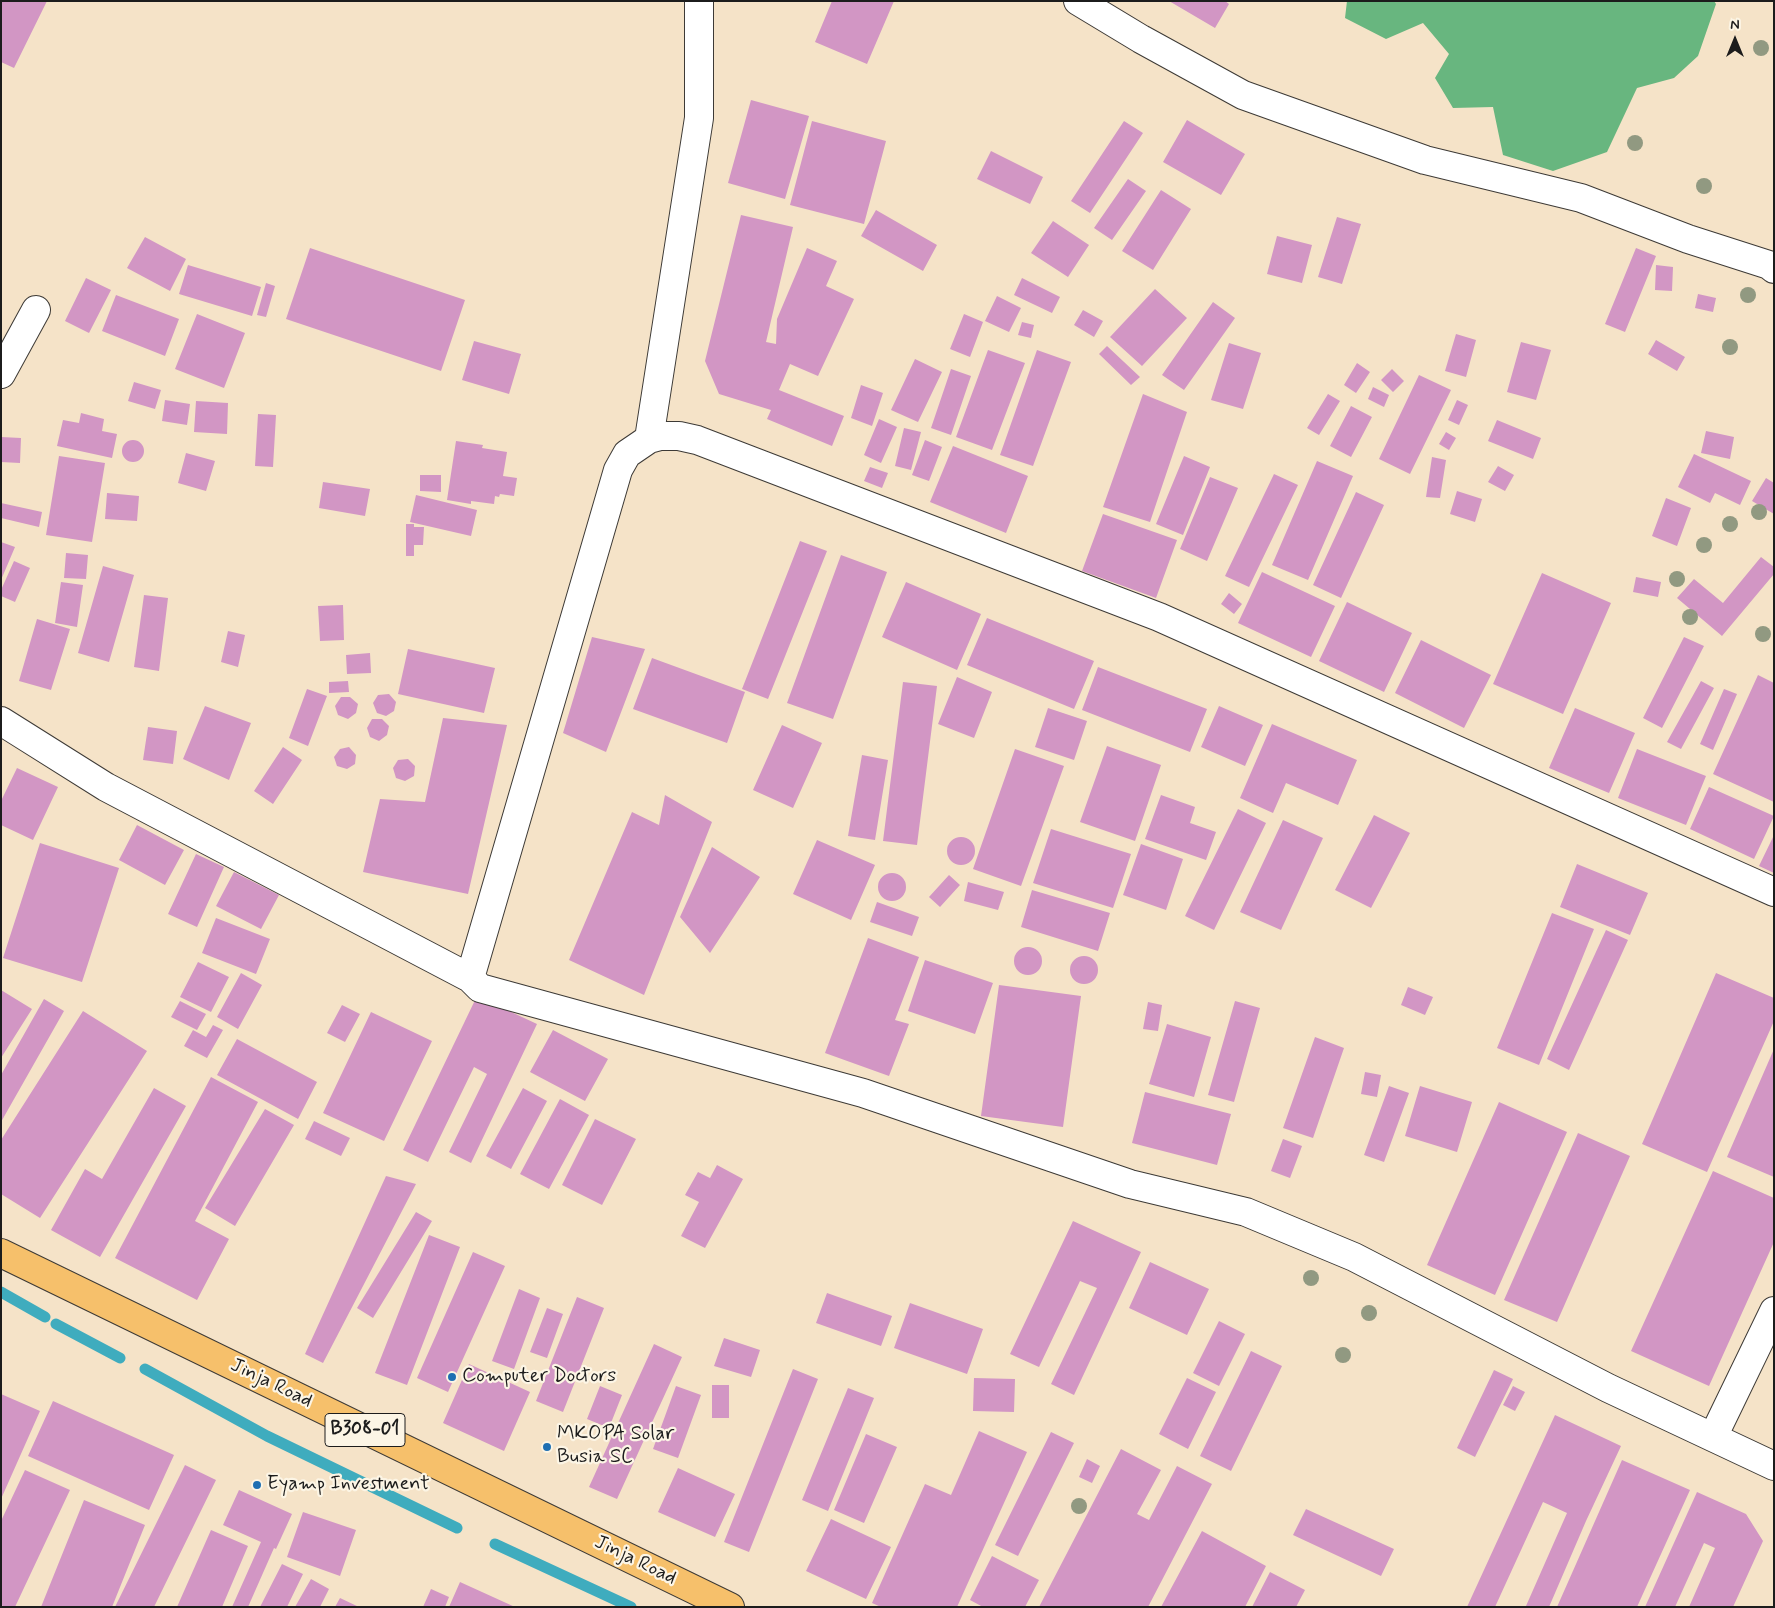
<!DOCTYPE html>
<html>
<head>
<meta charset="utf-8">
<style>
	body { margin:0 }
	#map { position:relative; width:1775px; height:1608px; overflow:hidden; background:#f5e3c8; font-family:Mynerve,sans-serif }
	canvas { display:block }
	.frame { position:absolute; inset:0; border:2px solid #1c1c1c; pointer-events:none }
	.north { position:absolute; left:1710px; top:15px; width:50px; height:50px; -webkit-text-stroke:4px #fcf5e5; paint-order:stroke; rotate:0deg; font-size:14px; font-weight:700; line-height:20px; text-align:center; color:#1c1c1c }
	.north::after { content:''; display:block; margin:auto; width:18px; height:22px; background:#1c1c1c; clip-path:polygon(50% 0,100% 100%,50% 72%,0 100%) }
</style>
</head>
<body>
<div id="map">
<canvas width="1775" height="1608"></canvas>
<div class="frame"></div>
<div class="north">N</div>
</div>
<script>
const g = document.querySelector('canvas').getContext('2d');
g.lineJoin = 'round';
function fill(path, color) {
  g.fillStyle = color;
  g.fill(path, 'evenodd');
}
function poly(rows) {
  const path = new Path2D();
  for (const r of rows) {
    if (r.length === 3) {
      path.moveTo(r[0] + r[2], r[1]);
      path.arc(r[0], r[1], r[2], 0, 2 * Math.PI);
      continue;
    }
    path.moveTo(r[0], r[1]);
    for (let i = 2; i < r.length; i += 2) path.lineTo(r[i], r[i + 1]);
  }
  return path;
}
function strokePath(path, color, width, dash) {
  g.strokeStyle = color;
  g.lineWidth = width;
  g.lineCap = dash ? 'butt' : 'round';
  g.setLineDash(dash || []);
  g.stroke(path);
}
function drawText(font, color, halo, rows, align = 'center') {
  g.font = font + ' Mynerve,sans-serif';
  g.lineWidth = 4.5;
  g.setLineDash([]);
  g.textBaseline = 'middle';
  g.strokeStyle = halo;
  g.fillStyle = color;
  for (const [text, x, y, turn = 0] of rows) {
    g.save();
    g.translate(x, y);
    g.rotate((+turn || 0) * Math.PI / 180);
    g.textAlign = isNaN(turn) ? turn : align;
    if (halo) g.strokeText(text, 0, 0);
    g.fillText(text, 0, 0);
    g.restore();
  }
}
fill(poly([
	[1347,1,1714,1,1716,4,1698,56,1674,78,1637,88,1607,152,1553,171,1503,155,1493,107,1453,108,1435,78,1449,54,1423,23,1386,39,1345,18]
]), '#68b67f');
strokePath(poly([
	[1,1292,45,1317],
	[56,1324,120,1358],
	[145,1369,267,1436,457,1528],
	[495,1544,631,1607]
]), '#3facbe', 11);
fill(poly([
	[1,1,47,1,14,68,1,62],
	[832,1,894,1,867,64,815,42],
	[1169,1,1225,1,1229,4,1215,28],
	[751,100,809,116,785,199,728,183],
	[1187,120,1245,154,1221,195,1163,162],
	[812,121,886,141,864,224,790,205],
	[1124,121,1143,133,1090,213,1071,201],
	[991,151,1043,177,1030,204,977,179],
	[1128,179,1146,191,1112,240,1094,228],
	[1161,190,1191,209,1153,270,1122,251],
	[876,210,937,245,923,271,861,236],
	[741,215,793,227,766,342,776,344,777,319,807,248,837,261,826,286,854,299,818,376,790,364,779,390,844,416,832,446,767,419,771,410,719,394,705,361],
	[1337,217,1361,224,1342,284,1318,277],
	[1053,221,1089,245,1068,277,1031,253],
	[1277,236,1312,245,1302,283,1267,274],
	[145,237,186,259,170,291,127,268],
	[310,248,465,300,441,371,286,319],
	[1636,248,1656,256,1625,332,1605,324],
	[188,265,261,287,252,316,179,294],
	[1656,265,1673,267,1672,291,1655,290],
	[86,278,111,290,89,333,65,321],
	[1022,278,1060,297,1052,313,1014,295],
	[266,283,275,286,266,317,257,315],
	[1155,289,1187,318,1142,366,1110,337],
	[1698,294,1716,298,1713,312,1695,308],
	[116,295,179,319,165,356,102,331],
	[997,296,1021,308,1009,332,985,321],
	[1213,302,1235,318,1184,390,1162,375],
	[1083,310,1103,321,1094,337,1074,325],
	[197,314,245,333,224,388,175,369],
	[964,314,983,322,970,357,950,349],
	[1022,322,1034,325,1031,338,1018,335],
	[1456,334,1476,340,1466,377,1445,371],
	[1656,340,1685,357,1677,371,1648,354],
	[474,341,521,354,509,394,462,380],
	[1521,342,1551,350,1536,400,1507,392],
	[1229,343,1261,353,1243,409,1211,400],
	[1107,346,1140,377,1131,385,1099,354],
	[988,350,1025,363,992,450,956,437],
	[1037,350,1071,362,1033,466,1000,455],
	[915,359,942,372,918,422,891,410],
	[1357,363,1370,372,1356,393,1344,385],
	[951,369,971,376,951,435,931,428],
	[1392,369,1404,381,1393,392,1381,380],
	[1419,375,1451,390,1410,474,1379,459],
	[134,382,161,390,155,409,128,401],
	[861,385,883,393,872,426,851,418],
	[1373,387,1389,395,1384,407,1368,399],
	[1143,394,1187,412,1150,522,1103,507],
	[1328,394,1340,401,1319,435,1307,428],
	[165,400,190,404,187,425,162,421],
	[1457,400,1468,405,1459,425,1448,420],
	[196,401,228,403,227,434,194,432],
	[1351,406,1372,417,1351,457,1330,446],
	[81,413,104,419,102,431,117,434,112,458,57,446,63,420,79,423],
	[258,414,276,415,273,467,255,466],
	[879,419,897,427,881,463,864,455],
	[1497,420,1541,438,1533,459,1488,441],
	[904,428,921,432,911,470,895,466],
	[1706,431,1734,437,1730,459,1701,453],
	[1446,432,1456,438,1449,450,1439,444],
	[1,437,21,438,20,463,1,462],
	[133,451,11],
	[925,440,942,447,929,481,912,475],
	[456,441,483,445,482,448,507,452,503,476,517,478,514,496,500,494,499,497,495,496,494,504,471,501,471,504,447,500],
	[953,446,1028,476,1006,533,930,502],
	[186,453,215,461,206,491,178,483],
	[1694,454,1751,481,1740,505,1715,493,1710,503,1678,487],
	[59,456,105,463,92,542,46,535],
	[1184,456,1210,467,1183,535,1156,524],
	[1432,457,1446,460,1440,498,1426,497],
	[1317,461,1353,476,1308,580,1272,565],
	[1498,466,1514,475,1505,491,1488,482],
	[870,467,888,473,882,488,864,481],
	[1274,474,1298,485,1249,587,1225,576],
	[420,475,441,475,441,492,420,491],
	[1210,477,1238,488,1207,561,1180,549],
	[1766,478,1774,483,1774,514,1752,501],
	[323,482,370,489,365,516,319,508],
	[1457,491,1482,499,1475,522,1450,514],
	[1356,492,1384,505,1341,598,1313,585],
	[107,493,139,496,137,521,105,519],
	[416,495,477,510,471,536,410,522],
	[1666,498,1691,508,1677,546,1652,536],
	[1,503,42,512,39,527,1,518],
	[1103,514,1177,540,1156,598,1082,571],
	[406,524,414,524,414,527,424,527,423,545,414,545,414,556,406,556],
	[800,541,827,551,768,699,742,689],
	[1,542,15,547,1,580],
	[66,553,88,555,86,579,64,578],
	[841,555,887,572,833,719,787,703],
	[1761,557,1774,567,1774,574,1722,636,1677,598,1694,579,1723,603],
	[14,561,30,568,15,602,1,596,1,590],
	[103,566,134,575,109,662,78,653],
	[1262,572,1335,606,1311,657,1238,623],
	[1542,573,1611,603,1563,714,1493,684],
	[1636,577,1661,582,1658,597,1633,592],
	[61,582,83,585,77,627,55,623],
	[906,582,981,614,957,670,882,637],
	[1229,593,1242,604,1234,614,1221,604],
	[144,595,168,598,159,671,134,667],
	[1347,602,1412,633,1384,692,1319,661],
	[343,605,344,640,320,641,318,606],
	[987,618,1094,661,1074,709,967,665],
	[37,619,70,629,51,690,19,681],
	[228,631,245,635,238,667,221,662],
	[592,637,645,649,606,752,563,733],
	[1684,637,1704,646,1662,728,1643,718],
	[1421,640,1491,675,1464,728,1395,693],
	[408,649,495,668,484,713,398,694],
	[370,653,371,673,347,674,346,655],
	[652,658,745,692,727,743,633,709],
	[1098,667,1207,709,1190,752,1082,710],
	[1758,675,1774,683,1774,802,1713,774],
	[957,677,992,692,974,738,938,724],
	[348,681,349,692,329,693,329,682],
	[1701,681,1714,688,1681,749,1667,742],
	[903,682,937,686,917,845,883,841],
	[307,689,327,696,308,746,289,738],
	[1724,689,1737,694,1713,750,1700,744],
	[389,694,396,702,394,711,386,716,377,713,373,703,378,695],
	[341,697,350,697,358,704,356,713,348,719,338,715,335,706],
	[205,706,251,723,229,780,183,759],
	[1219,706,1263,725,1245,766,1201,747],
	[1048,708,1087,721,1074,760,1035,747],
	[1575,708,1635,733,1609,793,1549,768],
	[443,718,507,725,468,894,363,872,380,799,425,802],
	[372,719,382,719,389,726,387,735,379,741,370,737,367,728],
	[1272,724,1357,760,1338,805,1286,783,1273,813,1240,798],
	[782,725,822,743,793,808,753,790],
	[148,727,177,731,173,764,143,760],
	[1107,746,1161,765,1135,841,1080,822],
	[283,747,302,760,273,804,254,791],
	[349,747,356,755,355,764,347,769,337,766,334,757,340,749],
	[1015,749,1064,766,1021,886,973,869],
	[1637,749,1706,776,1686,825,1618,798],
	[862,755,888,760,875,840,848,836],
	[408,759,415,766,414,776,405,781,396,778,393,768,398,760],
	[17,768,58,787,33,840,1,825,1,801],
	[1709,787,1774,816,1754,859,1690,829],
	[665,795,712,822,644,995,569,960,632,812,659,825],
	[1161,795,1195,807,1190,823,1216,832,1206,860,1145,839],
	[1238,809,1266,823,1214,930,1185,916],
	[1374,815,1410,833,1371,908,1335,890],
	[1283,820,1323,838,1281,930,1240,912],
	[137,825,184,850,165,885,119,860],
	[1051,829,1131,854,1113,908,1033,883],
	[1774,835,1774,873,1759,866],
	[961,851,14],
	[817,840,875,865,851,920,793,894],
	[40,843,119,868,82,982,3,958],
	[1141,844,1183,859,1166,910,1123,895],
	[712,847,760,877,710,953,680,917],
	[196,854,224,867,197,927,168,914],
	[1577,864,1648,893,1630,935,1560,907],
	[234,872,279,895,261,929,216,906],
	[892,887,14],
	[949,875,960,885,940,907,929,897],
	[968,882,1004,892,998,910,964,901],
	[1032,890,1110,913,1098,951,1021,927],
	[877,902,919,917,912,936,870,922],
	[1552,913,1594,929,1539,1065,1497,1048],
	[216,918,270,939,256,974,202,953],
	[1606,930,1628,940,1569,1070,1547,1059],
	[868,938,919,957,895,1020,909,1024,889,1076,825,1053],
	[1028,961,14],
	[1084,970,14],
	[925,960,993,983,975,1034,908,1011],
	[198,962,229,977,211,1012,180,997],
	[241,973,262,985,238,1029,217,1017],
	[1716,973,1774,998,1774,1021,1707,1172,1642,1144],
	[999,985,1081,996,1063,1127,981,1116],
	[1408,987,1433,997,1425,1015,1401,1005],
	[1,990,32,1009,1,1058],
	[477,996,537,1024,471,1163,449,1152,487,1074,474,1067,428,1162,403,1150],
	[44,999,64,1011,1,1122,1,1075],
	[180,1001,206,1014,197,1030,171,1017],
	[1235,1001,1260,1008,1234,1102,1208,1095],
	[1148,1002,1162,1005,1158,1031,1143,1029],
	[342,1005,360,1014,345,1042,327,1033],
	[83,1011,147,1051,40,1218,1,1194,1,1140],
	[371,1012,432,1041,384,1141,323,1113],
	[1167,1024,1211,1037,1194,1097,1149,1084],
	[213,1025,223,1030,207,1058,184,1046,193,1030,206,1037],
	[553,1030,608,1059,585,1101,530,1072],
	[1315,1037,1344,1048,1313,1138,1283,1128],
	[237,1039,317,1082,298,1119,217,1075],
	[1774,1049,1774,1177,1727,1157],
	[1365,1072,1381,1075,1377,1097,1361,1094],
	[211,1077,258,1102,195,1221,229,1239,197,1300,115,1258],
	[1389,1086,1409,1093,1384,1162,1364,1155],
	[1420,1086,1472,1102,1457,1152,1405,1136],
	[154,1088,186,1106,100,1257,51,1230,85,1169,102,1179],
	[523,1088,547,1101,511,1169,486,1156],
	[1145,1092,1231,1114,1217,1165,1132,1143],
	[560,1099,589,1115,549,1189,520,1174],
	[1499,1102,1567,1132,1495,1295,1427,1265],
	[265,1109,294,1125,235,1226,205,1208],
	[595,1119,636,1139,602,1205,562,1185],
	[314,1121,350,1138,341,1156,305,1139],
	[1578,1133,1630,1156,1557,1322,1504,1300],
	[1283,1139,1302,1146,1290,1178,1271,1171],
	[717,1165,743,1179,705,1248,681,1236,699,1202,685,1195,698,1172,710,1178],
	[1713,1171,1774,1198,1774,1242,1709,1386,1631,1351],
	[386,1176,416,1184,323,1363,305,1354],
	[416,1212,432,1221,373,1318,357,1308],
	[1073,1221,1141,1252,1074,1395,1051,1384,1097,1288,1080,1281,1039,1367,1010,1354],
	[429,1235,460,1247,407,1385,375,1373],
	[473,1252,505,1266,448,1392,417,1378],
	[1150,1262,1209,1289,1187,1335,1129,1308],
	[519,1289,540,1298,514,1369,492,1361],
	[827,1293,892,1316,881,1346,816,1323],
	[577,1297,604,1308,563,1412,536,1401],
	[910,1303,983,1329,967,1374,894,1348],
	[547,1308,563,1314,547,1358,530,1352],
	[1219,1321,1245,1334,1219,1386,1193,1373],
	[724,1338,760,1350,751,1377,714,1366],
	[654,1344,682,1357,617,1499,589,1487],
	[1251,1351,1282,1366,1231,1471,1200,1456],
	[469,1364,530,1392,504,1451,443,1423],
	[793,1369,818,1379,749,1552,724,1542],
	[1494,1370,1513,1379,1475,1457,1457,1448],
	[974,1378,1015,1379,1014,1412,973,1411],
	[1187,1378,1216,1392,1188,1449,1159,1434],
	[712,1385,729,1385,729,1418,712,1418],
	[600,1386,622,1395,609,1428,587,1419],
	[676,1386,701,1395,678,1458,653,1449],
	[1513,1386,1525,1392,1515,1411,1503,1405],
	[848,1388,874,1398,828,1511,802,1500],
	[1,1394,40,1411,1,1499],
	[53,1401,174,1455,149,1510,28,1456],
	[1555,1415,1621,1446,1586,1521,1549,1607,1526,1606,1567,1513,1543,1502,1495,1607,1467,1607],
	[979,1431,1027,1452,957,1607,881,1607,872,1603,925,1484,951,1495],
	[1051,1432,1074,1443,1018,1556,995,1545],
	[866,1434,897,1447,864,1523,834,1510],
	[1121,1449,1161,1470,1137,1514,1149,1520,1177,1466,1212,1484,1148,1607,1039,1607],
	[1087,1459,1100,1466,1092,1483,1079,1477],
	[1622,1460,1690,1490,1637,1607,1557,1607],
	[185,1465,216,1480,154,1607,115,1607],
	[678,1468,735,1494,715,1537,658,1512],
	[25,1470,70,1490,15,1607,5,1607,1,1605,1,1521],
	[239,1490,292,1514,276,1549,274,1548,248,1607,232,1607,261,1542,223,1525],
	[1697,1492,1746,1514,1763,1541,1733,1607,1689,1607,1715,1548,1704,1543,1675,1607,1645,1607],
	[84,1500,145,1525,112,1607,41,1607],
	[1306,1509,1394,1549,1381,1576,1293,1535],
	[303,1512,356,1530,340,1576,287,1557],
	[831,1519,891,1547,866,1599,806,1571],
	[211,1530,248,1546,222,1607,177,1607],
	[1202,1531,1266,1566,1245,1607,1161,1607],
	[992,1556,1039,1580,1025,1607,983,1607,970,1600],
	[282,1564,303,1574,287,1607,260,1607],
	[1270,1572,1305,1590,1296,1607,1252,1607],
	[311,1579,329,1589,320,1607,295,1607],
	[460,1582,515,1607,449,1607],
	[431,1589,449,1597,445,1607,423,1607],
	[340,1598,359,1607,335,1607]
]), '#d296c4');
const minor = poly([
	[1078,1,1141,39,1243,95,1425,160,1581,198,1688,239,1769,265,1774,269],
	[1,374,36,310],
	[649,439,699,118,699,1],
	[1,721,106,787,470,978,480,988,863,1093,1130,1184,1246,1212,1354,1257,1608,1388,1774,1466],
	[470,978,618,470,627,454,649,439,660,436,679,436,697,440,1159,617,1774,892],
	[1713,1437,1774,1311]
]);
const primary = poly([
	[1,1253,730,1607]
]);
strokePath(minor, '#3d3a36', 30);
strokePath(primary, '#3d3a36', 30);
strokePath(minor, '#fff', 28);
strokePath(primary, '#f6c06b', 28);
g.fillStyle = '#919981';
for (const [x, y] of [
	[1761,48],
	[1635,143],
	[1704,186],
	[1748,295],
	[1730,347],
	[1759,512],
	[1730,524],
	[1704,545],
	[1677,579],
	[1690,617],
	[1763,634],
	[1311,1278],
	[1369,1313],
	[1343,1355],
	[1079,1506]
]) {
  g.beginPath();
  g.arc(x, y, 8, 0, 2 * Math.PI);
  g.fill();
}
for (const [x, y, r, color] of [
	[452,1377,5,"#1f6fb2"],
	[547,1447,5,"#1f6fb2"],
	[257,1485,5,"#1f6fb2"]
]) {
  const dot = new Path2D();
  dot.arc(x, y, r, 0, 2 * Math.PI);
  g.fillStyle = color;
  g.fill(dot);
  strokePath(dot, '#fcf5e5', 2);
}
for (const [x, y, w] of [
	[365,1430,80]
]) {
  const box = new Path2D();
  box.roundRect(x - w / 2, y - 16.5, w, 33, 4);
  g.fillStyle = '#fcf5e5';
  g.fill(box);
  strokePath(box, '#1c1c1c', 1);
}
drawText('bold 19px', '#1c1c1c', null, [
	["B308-01",365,1430]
]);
drawText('20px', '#1c1c1c', '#fcf5e5', [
	["Computer Doctors",462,1377],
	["MKOPA Solar",557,1435],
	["Busia SC",557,1458],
	["Eyamp Investment",267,1485]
], 'left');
drawText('20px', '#1c1c1c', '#fcf5e5', [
	["Jinja Road",271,1384,26],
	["Jinja Road",635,1561,26]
]);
</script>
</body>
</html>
